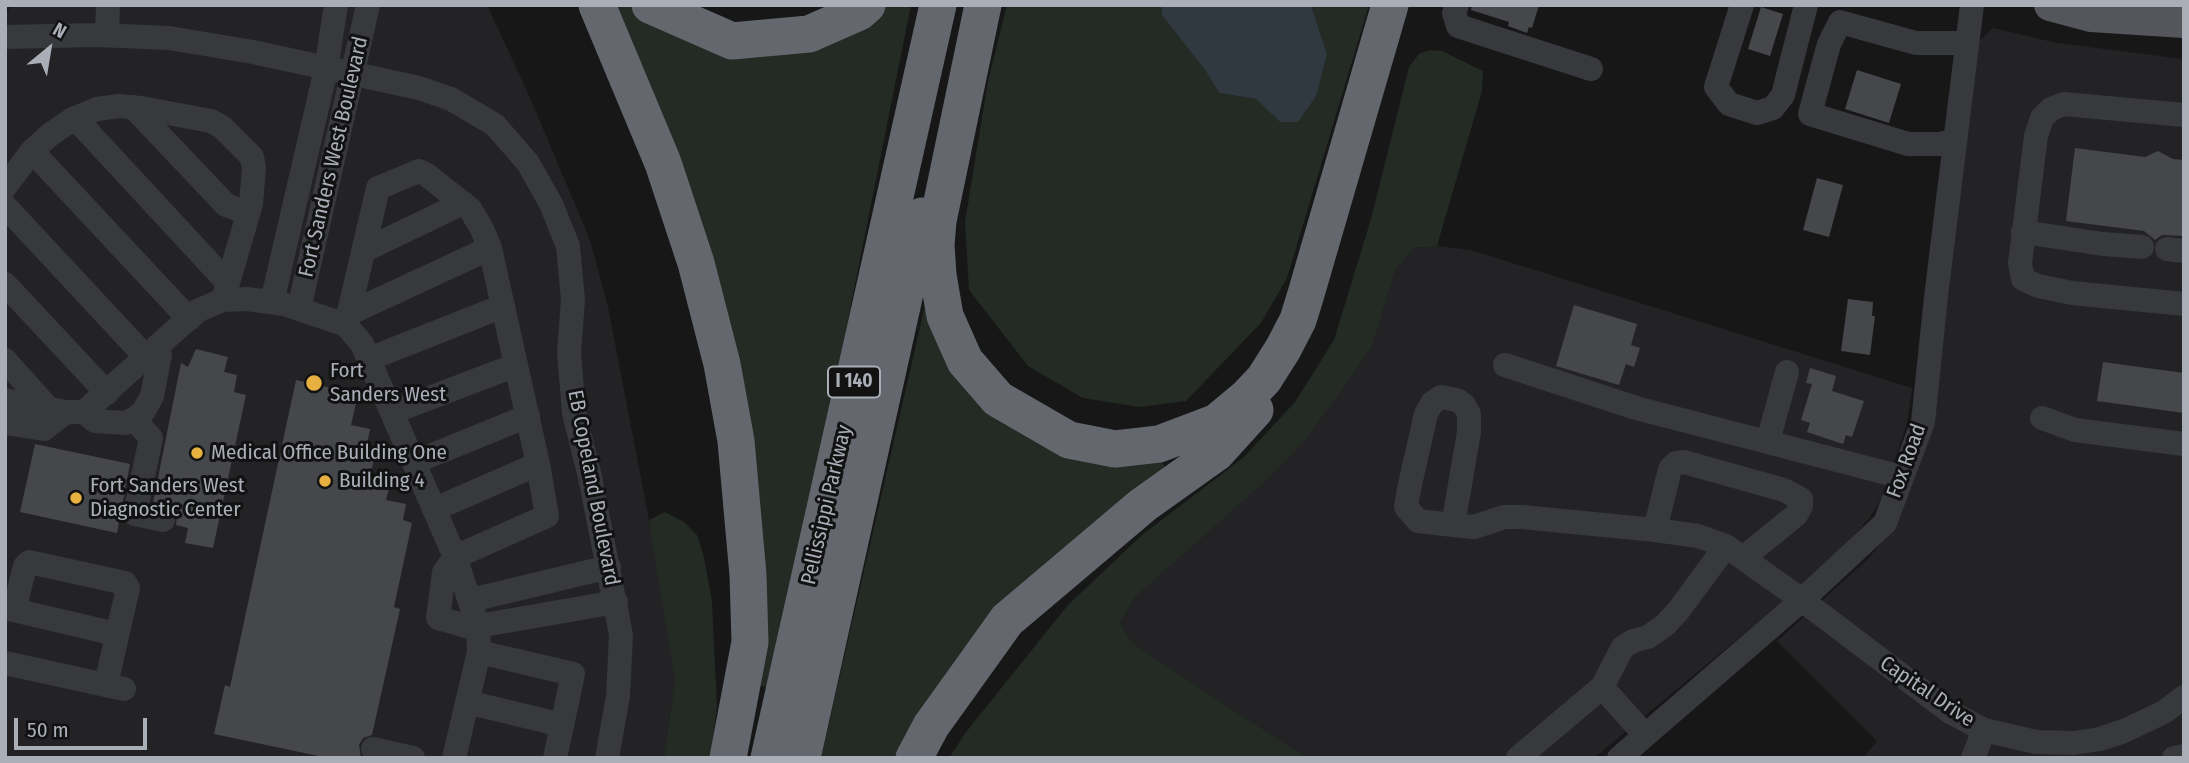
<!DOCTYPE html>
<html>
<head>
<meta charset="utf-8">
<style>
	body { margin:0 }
	#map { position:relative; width:2189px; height:763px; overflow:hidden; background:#171718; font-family:"Fira Sans Condensed",sans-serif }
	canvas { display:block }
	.frame { position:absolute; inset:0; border:7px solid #aaaeb7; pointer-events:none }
	.north { position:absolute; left:14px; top:14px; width:70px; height:70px; -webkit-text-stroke:5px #121213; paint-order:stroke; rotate:30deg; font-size:19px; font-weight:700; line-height:28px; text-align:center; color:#aaaeb7 }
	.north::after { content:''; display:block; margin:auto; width:24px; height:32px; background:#aaaeb7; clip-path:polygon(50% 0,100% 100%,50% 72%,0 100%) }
	.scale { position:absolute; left:14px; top:718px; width:133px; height:32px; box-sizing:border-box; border:4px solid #aaaeb7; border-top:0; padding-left:9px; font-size:21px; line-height:24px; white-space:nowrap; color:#aaaeb7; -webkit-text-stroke:5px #121213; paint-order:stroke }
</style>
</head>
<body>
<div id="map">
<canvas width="2189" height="763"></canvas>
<div class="frame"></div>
<div class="north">N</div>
<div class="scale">50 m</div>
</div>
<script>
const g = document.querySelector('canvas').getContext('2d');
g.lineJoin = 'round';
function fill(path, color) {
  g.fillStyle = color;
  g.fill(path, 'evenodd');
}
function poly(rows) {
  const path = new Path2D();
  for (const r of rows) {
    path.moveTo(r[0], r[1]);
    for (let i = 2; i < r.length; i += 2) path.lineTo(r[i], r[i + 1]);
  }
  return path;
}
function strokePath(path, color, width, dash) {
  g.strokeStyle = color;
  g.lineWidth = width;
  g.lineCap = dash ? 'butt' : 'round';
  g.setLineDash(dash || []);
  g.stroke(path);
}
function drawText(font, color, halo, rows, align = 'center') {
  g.font = font + ' "Fira Sans Condensed",sans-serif';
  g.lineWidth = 6;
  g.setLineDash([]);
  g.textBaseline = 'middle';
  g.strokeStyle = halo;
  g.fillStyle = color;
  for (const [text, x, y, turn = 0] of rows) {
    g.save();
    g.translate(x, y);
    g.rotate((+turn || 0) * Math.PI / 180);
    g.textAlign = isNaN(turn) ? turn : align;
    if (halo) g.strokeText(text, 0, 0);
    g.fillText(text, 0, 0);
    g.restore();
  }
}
fill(poly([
	[11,5,487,5,528,93,590,240,608,307,661,582,675,679,664,758,5,758,5,16],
	[1993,28,2057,43,2184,59,2184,758,1863,758,1877,741,1777,641,1868,559,1886,537,1934,413,1979,41],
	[1437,246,1471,250,1912,388,1907,423,1883,496,1868,520,1829,563,1594,758,1307,758,1148,654,1132,642,1120,623,1136,596,1356,369,1372,347,1395,271,1414,248]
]), '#232325');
fill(poly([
	[605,5,646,5,744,45,876,5,911,5,774,689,758,685,742,405],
	[1007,5,1161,5,1162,15,1205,70,1219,93,1256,99,1280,122,1327,54,1311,5,1369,5,1287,278,1261,323,1186,401,1139,407,1083,398,1028,366,969,290,965,222,988,81],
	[1430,50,1442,51,1483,71,1482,91,1437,246,1414,248,1395,271,1372,347,1306,439,1264,482,1136,596,1120,623,1132,642,1148,654,1307,758,949,758,966,732,1068,605,1142,535,1244,457,1295,402,1334,340,1371,219,1409,67,1419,54],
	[926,301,957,370,1162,462,1167,470,907,758,821,758],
	[665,512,684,522,697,535,704,557,712,602,717,706,711,758,664,758,675,679,649,520]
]), '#232b24');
fill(poly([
	[1161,5,1311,5,1327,54,1316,96,1298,122,1280,122,1256,99,1219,93,1205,70,1162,15]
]), '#303940');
fill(poly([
	[1472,5,1539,5,1532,28,1529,27,1527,33,1508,26,1509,22,1471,10],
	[1761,7,1783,14,1770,56,1748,49],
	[1857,70,1901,84,1889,123,1845,109],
	[2075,148,2145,157,2158,151,2173,159,2184,160,2184,236,2162,235,2155,240,2144,231,2066,221],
	[1817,178,1843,185,1829,237,1803,230],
	[1848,299,1873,302,1872,316,1875,316,1870,355,1841,351],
	[1574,305,1637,324,1631,345,1640,348,1634,367,1626,364,1619,385,1556,366],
	[196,349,228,357,224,372,237,375,234,392,246,395,213,548,185,543,188,528,176,525,177,516,173,509,153,503,181,363,188,367],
	[2103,362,2184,373,2184,413,2097,401],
	[1810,368,1836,376,1832,391,1864,401,1852,437,1846,435,1843,444,1807,432,1810,423,1801,420,1812,384,1806,383],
	[296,380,358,394,351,425,370,429,367,445,377,448,369,479,390,484,386,500,406,504,403,520,412,523,394,607,400,609,372,735,363,738,359,745,361,758,328,758,214,734,225,685,230,687],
	[35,444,130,464,117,533,20,512]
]), '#46474b');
strokePath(poly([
	[1457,5,1454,13,1458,26,1591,69],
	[1742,5,1716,87,1729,104,1757,113,1773,108,1783,95,1806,5],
	[107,35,108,5],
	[5,37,96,35,169,38,253,52,419,88,451,99,495,125,528,163,551,204,568,246,573,300,569,352,574,413,590,477,621,635,618,696,607,758],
	[133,107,226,205,248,213],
	[2184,115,2064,104,2051,109,2042,118,2036,136,2020,263,2023,279,2038,286,2072,293,2184,304],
	[75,118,228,283],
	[1955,141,1939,144,1908,144,1810,114,1829,44,1840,22,1916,43,1967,43],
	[32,151,189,319],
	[5,187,32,151,51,134,73,119,97,109,119,106,141,108,211,121,222,127,252,157,254,168,251,204,223,300],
	[5,206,157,369],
	[2023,232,2103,244,2142,247],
	[2167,249,2184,251],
	[363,251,463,203],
	[5,284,107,393],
	[272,302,326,69,336,5],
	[299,309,368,5],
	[348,314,490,248],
	[346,325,378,188,419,171,427,175,470,209,482,229,490,248,538,464,547,516,455,557,478,626,616,602],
	[369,359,503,306],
	[5,360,48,408],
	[1505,365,1636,408,1902,477],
	[5,400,66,412,84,412,180,326,199,310,223,300,247,299,284,304,346,325,362,344,455,557,444,572,438,618,466,626,478,626,479,652,454,758],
	[84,412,95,421,125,423,134,419,143,412,152,396,160,355],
	[393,412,516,365],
	[2042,418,2075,430,2184,444],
	[134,419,151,438,135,514,163,520],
	[5,423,44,429,66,412],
	[1768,441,1787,372],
	[415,462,528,416],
	[435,509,538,464],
	[1453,525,1469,432,1469,414,1464,405,1457,400,1441,397,1432,403,1426,414,1409,489,1406,507,1418,521,1453,525,1474,527,1504,517,1522,517,1655,530],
	[1726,546,1698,536,1655,530,1670,469,1676,463,1684,462,1784,490,1801,499,1801,506,1796,515,1743,558],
	[471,600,609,567],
	[5,608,116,634],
	[14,610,25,566,29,562,125,583,128,588,106,684],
	[479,652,573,674,555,758],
	[5,663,124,689],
	[467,702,562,725],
	[1645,735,1602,687,1623,647,1633,641,1648,637,1665,625,1678,611,1726,546,1802,600,1950,712,1984,730,2036,742,2074,743,2100,739,2124,731,2164,712,2184,697],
	[373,749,413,758],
	[1518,758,1602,687],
	[1619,758,1802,600,1885,523,1923,422,1936,297,1972,5],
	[1973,758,1984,730],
	[2174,758,2184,756]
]), '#38393d', 24);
strokePath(poly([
	[2050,5,2091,16,2184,22]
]), '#54565c', 32);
strokePath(poly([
	[597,5,663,163,696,263,722,364,736,441,748,575,750,642,728,758],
	[650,5,732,41,809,34,859,12,867,5],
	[983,5,938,221,936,245,938,275,945,316,965,361,998,399,1069,440,1115,449,1159,444,1217,422,1247,397,1264,379,1283,349,1298,320,1306,294,1390,5],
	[769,758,938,5],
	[802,758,922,216],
	[914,758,931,726,1007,620,1143,505,1216,453,1255,410]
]), '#64676e', 37);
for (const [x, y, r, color] of [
	[314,383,9,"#e6b141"],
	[197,453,7,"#e6b141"],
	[325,481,7,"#e6b141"],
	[76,498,7,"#e6b141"]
]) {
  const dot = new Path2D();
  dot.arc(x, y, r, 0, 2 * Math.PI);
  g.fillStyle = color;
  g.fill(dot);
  strokePath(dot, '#121213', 2.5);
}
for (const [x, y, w] of [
	[854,382,52]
]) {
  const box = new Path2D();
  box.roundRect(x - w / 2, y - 15.5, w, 31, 5);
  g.fillStyle = '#121213';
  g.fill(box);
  strokePath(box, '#aaaeb7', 2);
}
drawText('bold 19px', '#aaaeb7', null, [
	["I 140",854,382]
]);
drawText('21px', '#aaaeb7', '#121213', [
	["Fort Sanders West Boulevard",334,157,-77],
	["Fox Road",1907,461,-70],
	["EB Copeland Boulevard",593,488,79],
	["Pellissippi Parkway",827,505,-77],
	["Capital Drive",1927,692,34]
]);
drawText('21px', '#aaaeb7', '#121213', [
	["Fort",330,371],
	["Sanders West",330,395],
	["Medical Office Building One",211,453],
	["Building 4",339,481],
	["Fort Sanders West",90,486],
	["Diagnostic Center",90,510]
], 'left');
</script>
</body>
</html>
